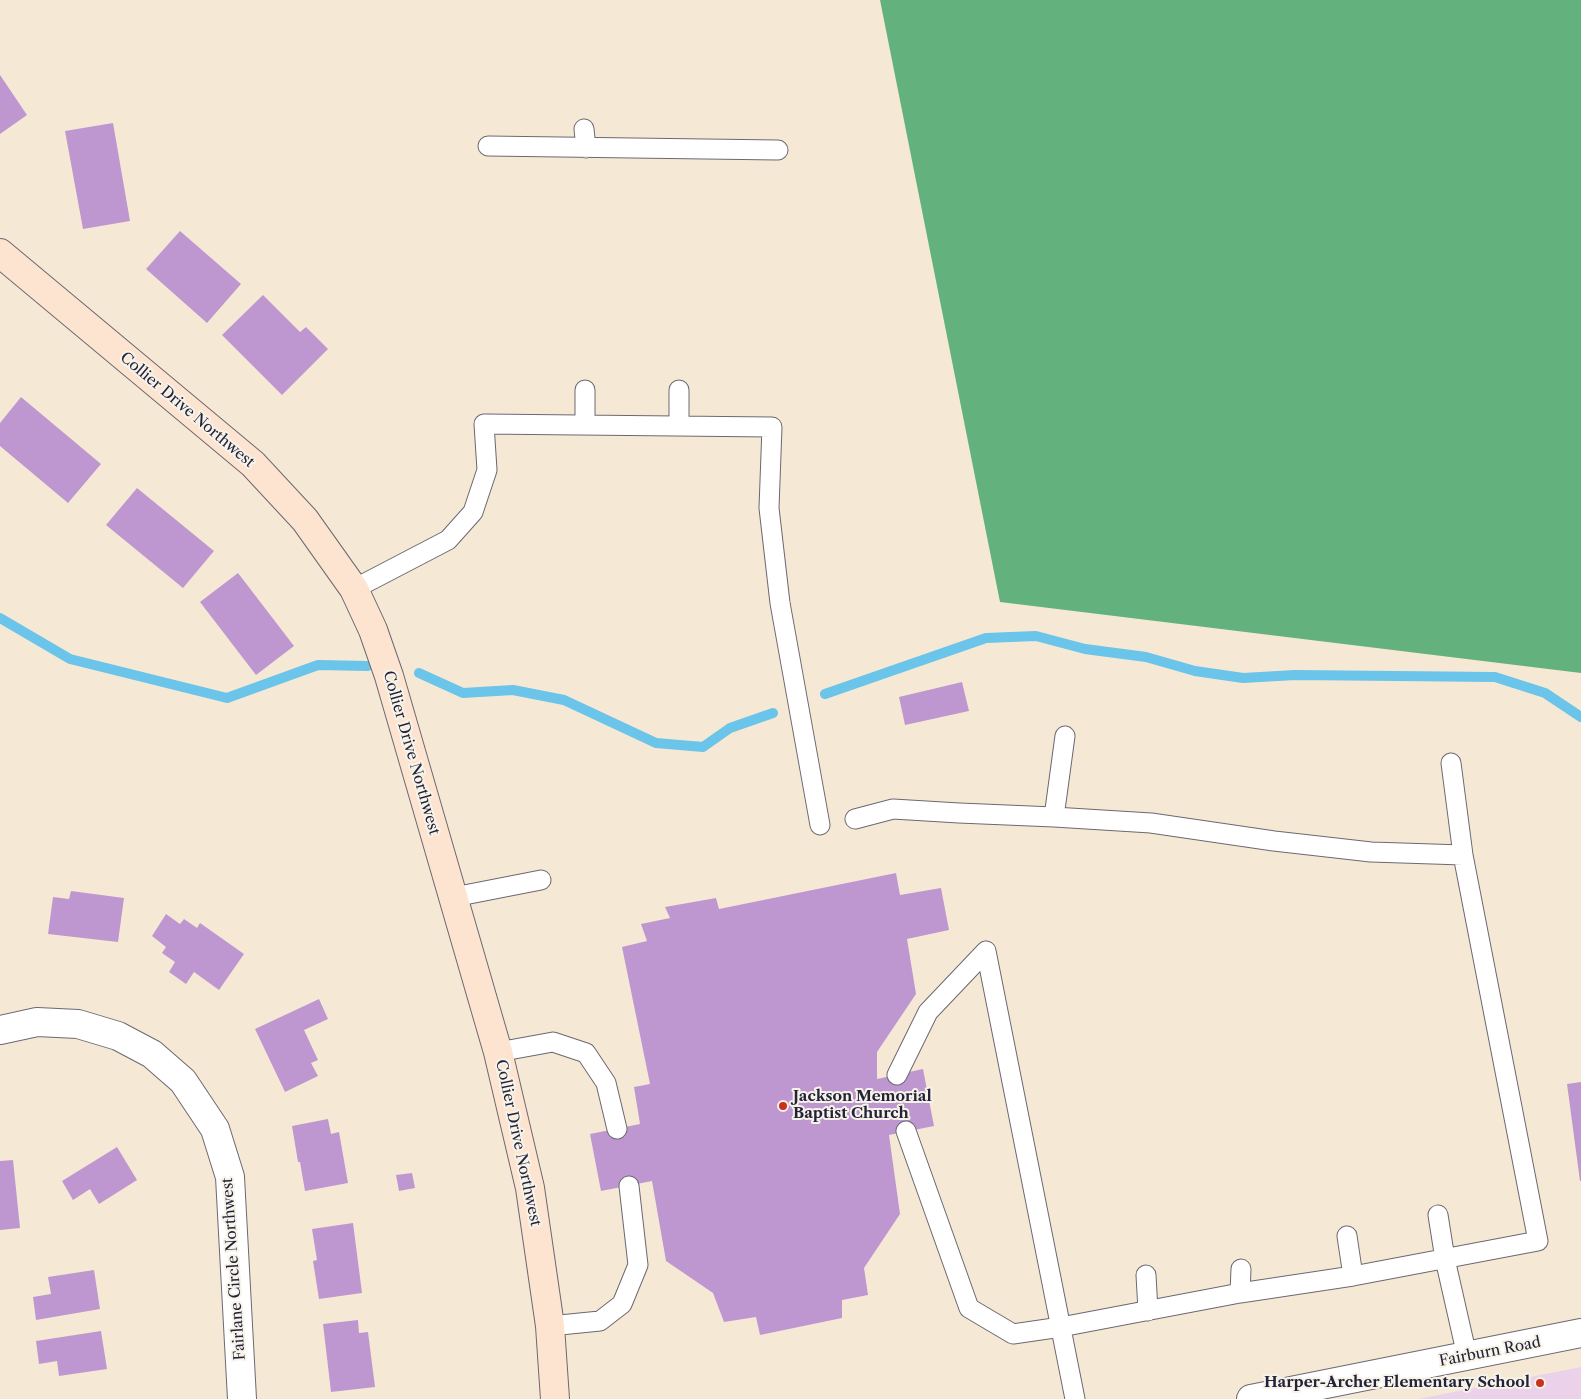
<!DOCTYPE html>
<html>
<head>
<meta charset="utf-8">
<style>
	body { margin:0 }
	canvas { display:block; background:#f5e9d5 }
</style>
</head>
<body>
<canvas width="1581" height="1399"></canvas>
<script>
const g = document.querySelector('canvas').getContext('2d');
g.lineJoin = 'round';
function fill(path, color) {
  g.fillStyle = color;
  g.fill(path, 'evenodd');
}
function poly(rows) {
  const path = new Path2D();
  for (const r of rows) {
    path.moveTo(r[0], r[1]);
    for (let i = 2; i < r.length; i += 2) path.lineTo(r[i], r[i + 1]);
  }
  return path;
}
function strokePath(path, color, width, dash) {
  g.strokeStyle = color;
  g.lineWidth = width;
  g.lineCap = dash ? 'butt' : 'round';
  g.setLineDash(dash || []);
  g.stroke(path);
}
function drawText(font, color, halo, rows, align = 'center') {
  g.font = font + ' "Libre Caslon Text",serif';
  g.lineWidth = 4;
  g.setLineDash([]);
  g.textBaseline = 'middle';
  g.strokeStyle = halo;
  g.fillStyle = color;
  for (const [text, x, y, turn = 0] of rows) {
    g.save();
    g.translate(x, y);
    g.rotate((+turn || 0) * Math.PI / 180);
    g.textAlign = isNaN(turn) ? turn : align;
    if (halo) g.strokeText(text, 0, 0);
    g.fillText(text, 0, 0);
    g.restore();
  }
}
fill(poly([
	[1581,1367,1581,1399,1418,1399]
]), '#ecd1ea');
fill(poly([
	[880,0,1581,0,1581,673,1000,602]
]), '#63b27d');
strokePath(poly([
	[0,618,70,659,227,698,318,665,368,666],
	[419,673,463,693,513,690,564,700,656,743,703,747,730,728,773,713],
	[825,694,986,638,1036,636,1085,649,1146,657,1195,671,1243,678,1295,675,1495,677,1545,693,1581,717]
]), '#6bc4e9', 10);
fill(poly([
	[0,75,27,115,0,134],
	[113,123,130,221,83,229,65,131],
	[180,231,241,284,207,323,146,269],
	[263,295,300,332,306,327,328,349,282,395,222,335],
	[21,397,101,464,68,503,0,446,0,423],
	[137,488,214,551,183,588,106,525],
	[238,573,294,646,256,675,200,602],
	[962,682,969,711,905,725,899,697],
	[896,873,900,895,941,888,949,930,907,939,916,994,877,1052,877,1079,923,1069,934,1126,889,1135,900,1214,864,1268,868,1295,842,1300,842,1318,760,1335,756,1317,724,1322,713,1293,666,1261,652,1181,601,1191,590,1134,640,1124,634,1087,650,1084,622,947,647,941,641,924,670,918,665,907,716,898,719,909],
	[71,891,124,898,118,942,48,934,53,897,69,899],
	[166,914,180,924,184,919,197,928,200,923,244,954,219,990,194,972,186,984,169,972,175,962,162,953,166,947,152,936],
	[319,999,328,1019,304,1030,318,1060,311,1063,318,1076,285,1092,255,1029],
	[1581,1082,1581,1181,1580,1181,1567,1084],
	[328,1119,331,1134,339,1132,348,1183,305,1191,300,1162,298,1162,292,1126],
	[117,1147,137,1180,99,1204,90,1189,73,1200,62,1181],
	[13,1160,20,1228,0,1230,0,1161],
	[412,1173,415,1188,399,1191,396,1175],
	[353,1223,362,1293,319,1299,313,1261,317,1260,312,1229],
	[94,1270,100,1309,36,1320,33,1297,51,1294,48,1277],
	[358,1320,359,1333,368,1332,375,1387,331,1392,323,1324],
	[101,1331,107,1369,59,1376,57,1361,39,1364,36,1341]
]), '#bf97d0');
const service = poly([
	[584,129,586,148],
	[488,146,778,150],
	[679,390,679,426],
	[585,425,585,390],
	[354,589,448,540,473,512,487,470,484,424,772,427,769,508,780,603,820,825],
	[1054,817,1065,736],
	[855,819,893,809,959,813,1054,817,1151,823,1274,841,1371,852,1463,855],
	[454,897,541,880],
	[986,951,1075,1399],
	[498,1052,553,1042,586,1053,606,1083,617,1129],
	[897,1075,928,1012,986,951],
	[906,1131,969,1308,1013,1334,1061,1327,1240,1293,1353,1276,1538,1241,1463,855,1451,763],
	[1438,1215,1445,1259,1467,1356],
	[1347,1236,1353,1276],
	[1146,1275,1148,1311],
	[1240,1293,1241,1269],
	[550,1326,600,1321,622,1304,638,1265,629,1186]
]);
const minor = poly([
	[0,1030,37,1022,78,1024,118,1036,152,1054,183,1081,215,1129,230,1177,242,1399]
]);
const tertiary = poly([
	[1251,1399,1581,1333]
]);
const secondary = poly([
	[0,253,253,464,305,520,354,589,373,630,389,676,498,1052,530,1188,550,1326,555,1399]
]);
strokePath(service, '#6c6871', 21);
strokePath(minor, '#6c6871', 30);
strokePath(tertiary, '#6c6871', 30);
strokePath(secondary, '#6c6871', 30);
strokePath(service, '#fff', 19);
strokePath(minor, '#fff', 28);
strokePath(tertiary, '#fff', 28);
strokePath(secondary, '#fde4d1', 28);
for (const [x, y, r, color] of [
	[783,1106,5,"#c8321e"],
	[1540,1383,5,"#c8321e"]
]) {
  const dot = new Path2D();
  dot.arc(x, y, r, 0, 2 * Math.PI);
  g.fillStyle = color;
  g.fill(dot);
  strokePath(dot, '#f7f3e8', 2);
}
drawText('15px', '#22223b', '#f7f3e8', [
	["Collier Drive Northwest",187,410,40],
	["Collier Drive Northwest",411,753,74],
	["Collier Drive Northwest",518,1143,78],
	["Fairlane Circle Northwest",234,1269,-94],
	["Fairburn Road",1490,1352,-11]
]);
drawText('bold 15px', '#22223b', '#f7f3e8', [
	["Jackson Memorial",793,1097],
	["Baptist Church",793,1114],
	["Harper-Archer Elementary School",1530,1383,"right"]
], 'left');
</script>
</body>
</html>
